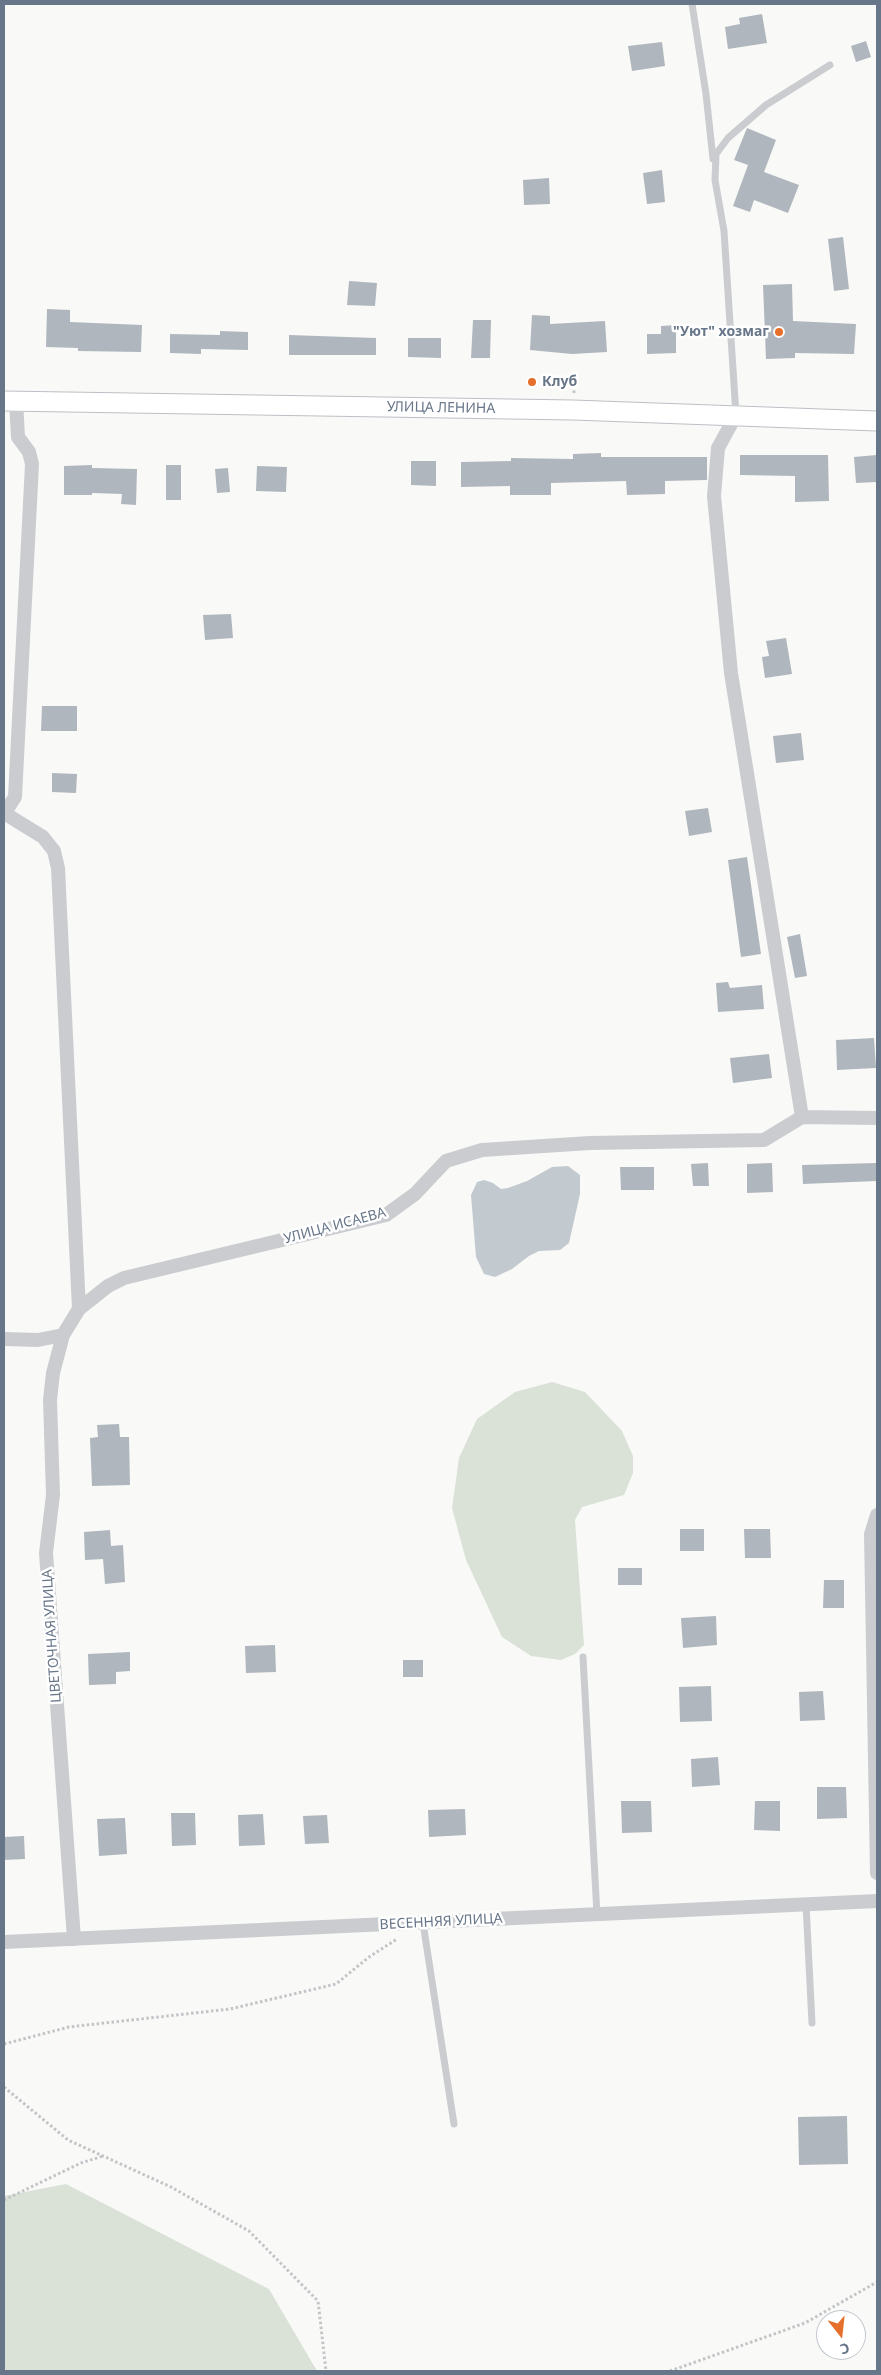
<!DOCTYPE html>
<html>
<head>
<meta charset="utf-8">
<style>
	body { margin:0 }
	#map { position:relative; width:881px; height:2375px; overflow:hidden; background:#f9faf7; font-family:"Noto Sans",sans-serif }
	canvas { display:block }
	.frame { position:absolute; inset:0; border:5px solid #687689; pointer-events:none }
	.north { position:absolute; left:816px; top:2310px; width:50px; height:50px; box-sizing:border-box; background:#fff; border:1px solid #c3c8d0; border-radius:50%; rotate:164deg; font-size:14px; font-weight:700; line-height:20px; text-align:center; color:#687689 }
	.north::after { content:''; display:block; margin:auto; width:18px; height:22px; background:#e66f2b; clip-path:polygon(50% 0,100% 100%,50% 72%,0 100%) }
</style>
</head>
<body>
<div id="map">
<canvas width="881" height="2375"></canvas>
<div class="frame"></div>
<div class="north">С</div>
</div>
<script>
const g = document.querySelector('canvas').getContext('2d');
g.lineJoin = 'round';
function fill(path, color) {
  g.fillStyle = color;
  g.fill(path, 'evenodd');
}
function poly(rows) {
  const path = new Path2D();
  for (const r of rows) {
    path.moveTo(r[0], r[1]);
    for (let i = 2; i < r.length; i += 2) path.lineTo(r[i], r[i + 1]);
  }
  return path;
}
function strokePath(path, color, width, dash) {
  g.strokeStyle = color;
  g.lineWidth = width;
  g.lineCap = dash ? 'butt' : 'round';
  g.setLineDash(dash || []);
  g.stroke(path);
}
function drawText(font, color, halo, rows, align = 'center') {
  g.font = font + ' "Noto Sans",sans-serif';
  g.lineWidth = 5;
  g.setLineDash([]);
  g.textBaseline = 'middle';
  g.strokeStyle = halo;
  g.fillStyle = color;
  for (const [text, x, y, turn = 0] of rows) {
    g.save();
    g.translate(x, y);
    g.rotate((+turn || 0) * Math.PI / 180);
    g.textAlign = isNaN(turn) ? turn : align;
    if (halo) g.strokeText(text, 0, 0);
    g.fillText(text, 0, 0);
    g.restore();
  }
}
fill(poly([
	[552,1382,585,1392,622,1431,633,1456,633,1473,624,1495,582,1507,575,1520,584,1645,575,1654,561,1660,531,1656,502,1637,466,1560,452,1508,459,1458,477,1419,515,1392],
	[66,2184,269,2289,317,2371,4,2371,4,2196]
]), '#dae2d8');
fill(poly([
	[568,1166,580,1175,580,1194,569,1243,560,1250,539,1251,529,1256,512,1269,495,1277,484,1274,476,1257,471,1195,477,1182,484,1180,493,1183,501,1189,508,1188,527,1181,552,1167]
]), '#c2cad0');
fill(poly([
	[762,14,767,43,728,49,725,27,740,24,739,18],
	[866,41,871,57,856,62,851,46],
	[662,42,665,66,632,71,628,46],
	[747,128,776,140,764,172,799,185,788,213,754,200,750,212,733,206,748,165,734,160],
	[662,170,665,202,647,204,643,173],
	[549,178,550,204,524,205,523,180],
	[843,237,849,289,834,291,828,239],
	[349,281,377,283,375,306,347,305],
	[792,284,793,321,856,324,854,354,795,353,795,358,766,359,763,285],
	[47,309,70,310,70,322,142,325,141,352,78,351,78,348,46,347],
	[532,315,550,316,550,324,605,321,607,352,572,354,530,350],
	[473,320,491,320,490,358,471,358],
	[676,325,676,353,647,354,647,334,661,334,661,326],
	[220,331,248,332,248,350,201,349,201,354,170,353,170,334,220,335],
	[289,335,376,338,376,355,289,355],
	[408,338,441,338,441,358,408,357],
	[601,453,601,457,707,457,707,480,665,481,665,494,627,495,626,481,551,483,551,495,510,495,510,486,461,487,461,462,511,461,511,458,573,459,573,454],
	[740,455,828,455,829,501,795,502,795,476,740,475],
	[877,455,877,482,856,483,854,457],
	[411,461,436,461,436,486,411,485],
	[92,465,92,468,137,469,136,505,121,504,122,494,92,493,92,495,64,495,64,466],
	[166,465,181,465,181,500,166,500],
	[257,466,287,467,286,492,256,491],
	[228,468,230,492,217,493,215,469],
	[231,614,233,638,205,640,203,615],
	[786,638,792,674,765,678,762,657,769,656,766,641],
	[42,706,77,706,77,731,41,731],
	[801,733,804,760,776,763,773,736],
	[52,773,77,774,76,793,52,792],
	[708,808,712,832,689,836,685,811],
	[747,857,761,954,741,957,728,860],
	[800,934,807,976,795,978,787,937],
	[728,982,730,988,762,985,764,1009,718,1012,716,983],
	[874,1038,876,1068,837,1070,836,1040],
	[769,1054,772,1078,733,1083,730,1058],
	[708,1163,709,1186,693,1186,691,1164],
	[772,1163,773,1192,747,1193,747,1164],
	[877,1163,877,1181,803,1184,802,1165],
	[620,1167,654,1167,654,1190,621,1190],
	[119,1424,120,1437,129,1437,130,1485,92,1486,90,1438,98,1437,97,1425],
	[680,1529,704,1529,704,1551,680,1551],
	[744,1529,770,1529,771,1558,745,1558],
	[110,1530,111,1546,123,1545,125,1582,105,1584,103,1559,85,1560,84,1532],
	[618,1568,642,1568,642,1585,618,1585],
	[824,1580,844,1580,844,1608,823,1608],
	[716,1616,717,1645,683,1648,681,1618],
	[275,1645,276,1672,246,1673,245,1646],
	[130,1652,130,1671,116,1672,116,1684,89,1685,88,1654],
	[403,1660,423,1660,423,1677,403,1677],
	[711,1686,712,1721,680,1722,679,1687],
	[823,1691,825,1720,800,1721,799,1692],
	[718,1757,720,1785,692,1787,691,1759],
	[817,1787,846,1787,847,1818,817,1819],
	[621,1801,651,1801,652,1832,622,1833],
	[755,1801,780,1801,780,1831,754,1830],
	[465,1809,466,1835,429,1837,428,1810],
	[171,1813,195,1813,196,1845,172,1846],
	[263,1814,265,1845,239,1846,238,1815],
	[327,1815,329,1843,305,1844,303,1816],
	[125,1818,127,1854,99,1856,97,1819],
	[24,1836,25,1859,4,1860,4,1837],
	[847,2116,848,2164,799,2165,798,2117]
]), '#afb6bd');
const secondary = poly([
	[4,401,573,410,877,421]
]);
strokePath(secondary, '#bcbfc5', 21);
strokePath(poly([
	[574,393,574,386],
	[4,2044,69,2027,230,2009,336,1984,369,1957,397,1939],
	[4,2087,68,2140,171,2187,249,2231,318,2301,326,2371],
	[4,2200,81,2163,103,2156],
	[670,2371,805,2323,877,2282]
]), '#c3c4c7', 3, [2.5, 2.5]);
strokePath(poly([
	[692,4,706,94,713,159],
	[736,415,724,231,715,180,716,154,728,138,766,105,830,65],
	[583,1657,597,1915],
	[806,1904,812,2023],
	[423,1923,454,2124]
]), '#caccd0', 7);
strokePath(poly([
	[736,415,718,448,714,496,731,673,802,1117],
	[4,813,43,837,54,851,58,868,79,1309],
	[4,814,15,797,32,464,29,452,18,437,16,401],
	[63,1335,53,1373,50,1400,53,1495,46,1553,74,1939],
	[4,1339,38,1340,63,1335,79,1309,108,1286,124,1278,386,1215,415,1194,446,1161,482,1150,590,1143,764,1140,802,1117,877,1118],
	[877,1515,871,1534,877,1873],
	[4,1942,877,1901]
]), '#caccd0', 14);
strokePath(secondary, '#fff', 19);
for (const [x, y, r, color] of [
	[779,332,5,"#e66f2b"],
	[532,382,5,"#e66f2b"]
]) {
  const dot = new Path2D();
  dot.arc(x, y, r, 0, 2 * Math.PI);
  g.fillStyle = color;
  g.fill(dot);
  strokePath(dot, '#fff', 2);
}
drawText('bold 14px', '#687689', '#fff', [
	["\"Уют\" хозмаг",769,332],
	["Клуб",542,382,"left"]
], 'right');
drawText('14px', '#687689', '#fff', [
	["УЛИЦА ЛЕНИНА",441,408,1],
	["УЛИЦА ИСАЕВА",335,1226,-15],
	["ЦВЕТОЧНАЯ УЛИЦА",52,1636,-94],
	["ВЕСЕННЯЯ УЛИЦА",441,1922,-3]
]);
</script>
</body>
</html>
